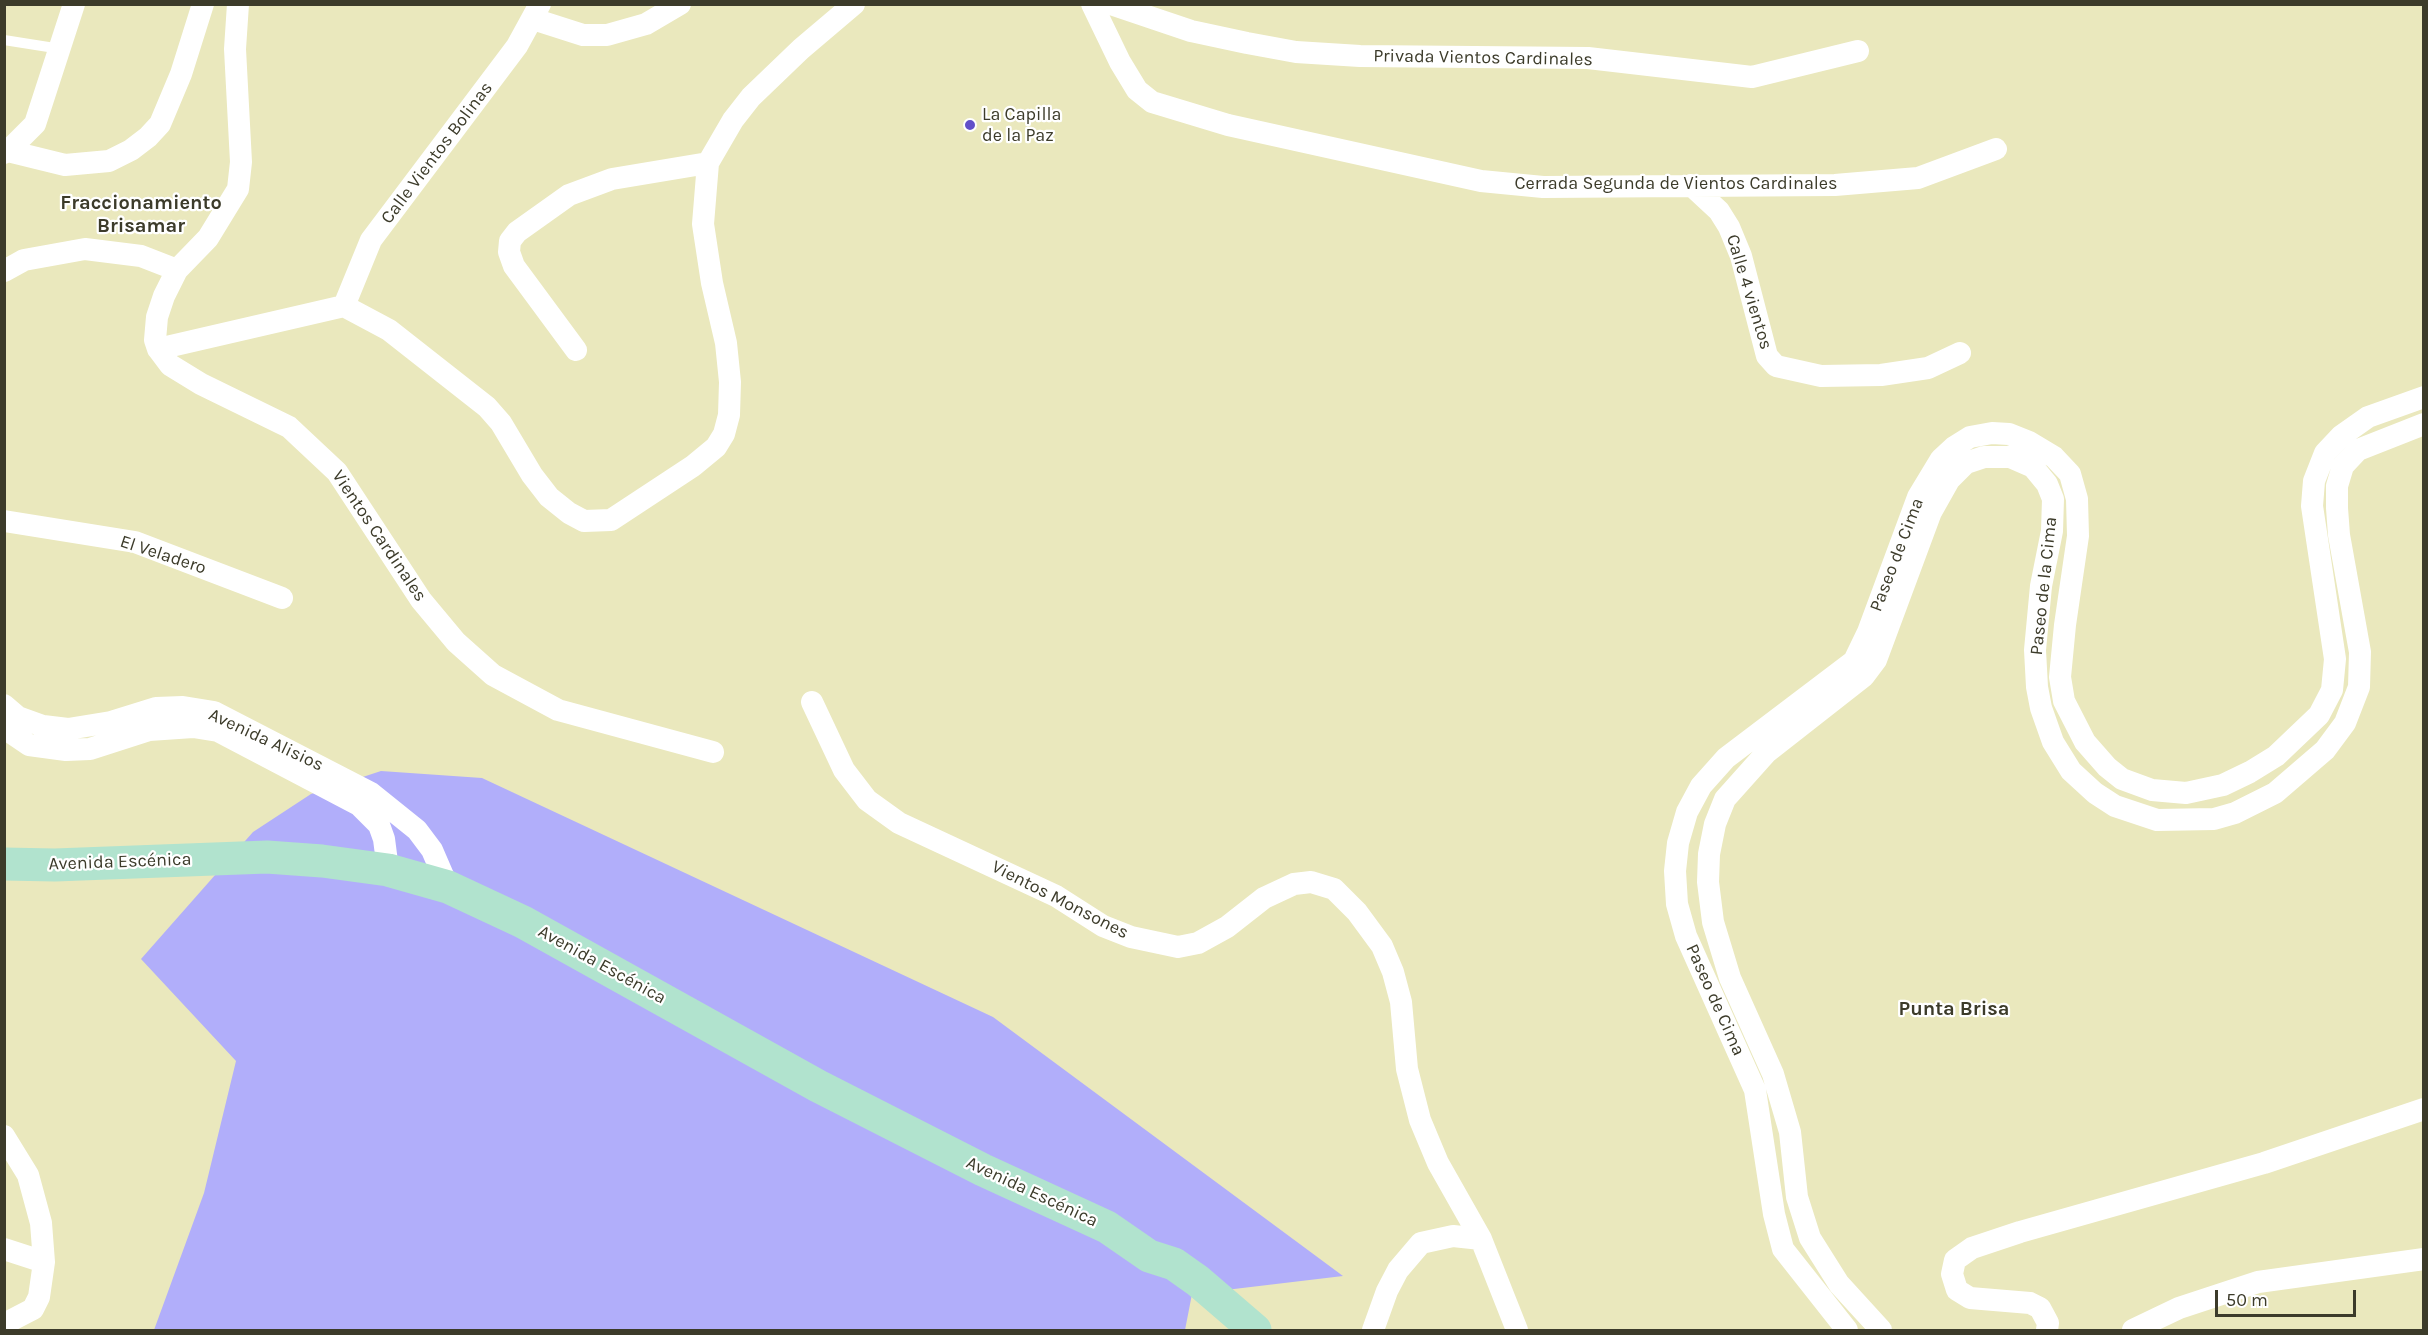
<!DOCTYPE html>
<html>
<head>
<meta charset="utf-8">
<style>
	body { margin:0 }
	#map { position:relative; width:2428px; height:1335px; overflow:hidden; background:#eae8bd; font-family:Karla,sans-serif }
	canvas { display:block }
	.frame { position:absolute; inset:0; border:6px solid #3c3b2a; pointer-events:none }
	.scale { position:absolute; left:2215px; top:1290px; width:141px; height:27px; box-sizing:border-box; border:3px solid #3c3b2a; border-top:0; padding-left:8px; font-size:18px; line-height:21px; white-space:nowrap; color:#3c3b2a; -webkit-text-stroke:4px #fff; paint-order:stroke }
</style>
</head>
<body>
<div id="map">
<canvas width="2428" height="1335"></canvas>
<div class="frame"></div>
<div class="scale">50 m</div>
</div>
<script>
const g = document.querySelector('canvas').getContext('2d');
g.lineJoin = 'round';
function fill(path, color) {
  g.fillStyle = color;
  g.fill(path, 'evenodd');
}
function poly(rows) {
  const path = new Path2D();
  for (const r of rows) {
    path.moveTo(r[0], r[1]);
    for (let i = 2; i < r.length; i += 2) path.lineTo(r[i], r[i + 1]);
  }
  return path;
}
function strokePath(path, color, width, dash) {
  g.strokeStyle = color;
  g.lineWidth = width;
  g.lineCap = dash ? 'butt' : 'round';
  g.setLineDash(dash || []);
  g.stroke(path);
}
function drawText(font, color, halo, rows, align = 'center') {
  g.font = font + ' Karla,sans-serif';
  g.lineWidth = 4.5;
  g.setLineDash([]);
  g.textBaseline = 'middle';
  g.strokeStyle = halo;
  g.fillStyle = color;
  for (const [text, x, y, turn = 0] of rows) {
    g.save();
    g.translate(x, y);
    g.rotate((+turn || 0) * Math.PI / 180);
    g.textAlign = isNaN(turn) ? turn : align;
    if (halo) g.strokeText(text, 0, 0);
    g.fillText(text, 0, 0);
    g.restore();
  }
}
fill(poly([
	[381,771,482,778,993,1017,1343,1276,1192,1294,1185,1330,154,1330,204,1193,236,1061,141,959,253,832,311,794]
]), '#b1aefa');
strokePath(poly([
	[4,40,61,49]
]), '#fff', 10);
strokePath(poly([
	[238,4,235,49,241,162,238,189,208,238,177,270,164,296,157,317,155,340,158,349,170,365,201,384,289,427,337,472,421,600,456,642,493,675,558,710,713,752],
	[1092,4,1120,62,1137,90,1152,102,1228,125,1481,181,1543,187,1835,185,1918,178,1996,149],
	[1111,4,1191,31,1247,43,1296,52,1360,56,1588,58,1752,77,1858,51],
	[533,19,583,35,607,35,646,24,680,4],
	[8,151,35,124,74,4],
	[4,153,8,151,65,165,109,161,131,150,148,137,160,124,181,74,203,4],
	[1691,185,1719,211,1729,227,1741,256,1767,356,1776,366,1821,376,1881,375,1928,368,1960,353],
	[4,271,24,260,85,249,141,256,177,270],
	[344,306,371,240,517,46,540,4],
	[158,349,344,306,389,330,487,407,501,423,532,475,549,497,569,513,584,521,611,520,693,466,716,447,724,434,729,415,730,382,726,343,712,283,703,224,708,163,733,120,751,97,801,49,854,4],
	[576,350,514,266,509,252,510,241,517,232,569,195,612,179,708,163],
	[4,521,135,542,282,598],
	[812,702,844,770,867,800,899,823,1056,896,1103,926,1131,937,1178,947,1198,943,1227,927,1264,898,1294,884,1311,882,1334,889,1357,912,1382,946,1393,972,1401,1002,1407,1069,1420,1120,1438,1163,1481,1239,1517,1330],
	[4,705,18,717,43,726,68,729,111,722,156,708,183,707,214,712,371,793,417,830,432,850,448,887],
	[4,728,29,745,66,750,90,749,149,730,193,727,218,731,359,805,379,825,384,839,388,870],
	[4,1136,28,1175,41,1223,44,1262,39,1297,33,1309,4,1324],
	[4,1249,44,1262],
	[1373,1330,1387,1291,1398,1270,1421,1243,1453,1236,1481,1239],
	[1847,1330,1783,1249,1774,1214,1755,1090,1686,936,1677,904,1675,871,1678,843,1687,812,1701,786,1726,758,1854,661,1868,632,1918,497,1941,459,1954,447,1970,437,1992,433,2009,434,2029,442,2054,457,2070,474,2077,499,2078,536,2065,625,2060,677,2064,701,2085,742,2107,767,2122,779,2152,790,2186,793,2223,785,2250,772,2276,756,2319,715,2332,690,2335,659,2312,506,2314,481,2325,453,2341,436,2368,417,2424,397],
	[1881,1330,1839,1284,1810,1238,1797,1197,1790,1132,1773,1074,1730,978,1713,922,1708,882,1709,854,1715,824,1725,799,1767,752,1864,676,1876,660,1931,512,1949,480,1966,463,1984,457,2010,457,2033,467,2047,484,2053,499,2052,531,2041,586,2035,650,2037,687,2041,708,2053,742,2071,771,2095,793,2115,806,2157,820,2214,819,2235,813,2275,793,2325,750,2345,723,2359,687,2360,652,2339,535,2337,508,2337,486,2343,466,2358,450,2424,424],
	[2047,1330,2048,1323,2040,1308,2030,1303,1970,1298,1957,1290,1952,1274,1955,1260,1972,1248,2020,1232,2264,1163,2424,1109],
	[2133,1330,2179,1308,2258,1282,2424,1259]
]), '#fff', 22);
strokePath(poly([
	[4,864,55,865,267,857,322,861,388,870,448,887,523,922,818,1086,983,1170,1107,1227,1149,1256,1174,1264,1198,1281,1255,1330]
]), '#b1e3ce', 33);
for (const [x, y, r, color] of [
	[970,125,6,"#6250c9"]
]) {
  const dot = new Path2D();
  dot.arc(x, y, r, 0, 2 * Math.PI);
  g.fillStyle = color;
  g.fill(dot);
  strokePath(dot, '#fff', 2);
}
drawText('18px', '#3c3b2a', '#fff', [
	["Privada Vientos Cardinales",1483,58,1],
	["Calle Vientos Bolinas",437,153,-53],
	["Cerrada Segunda de Vientos Cardinales",1676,184],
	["Calle 4 vientos",1749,292,73],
	["Vientos Cardinales",379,536,56],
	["El Veladero",163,555,18],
	["Paseo de Cima",1897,555,-69],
	["Paseo de la Cima",2044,586,-84],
	["Avenida Alisios",266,740,25],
	["Avenida Escénica",120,862,-2],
	["Vientos Monsones",1060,900,27],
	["Avenida Escénica",602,965,29],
	["Paseo de Cima",1715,1000,66],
	["Avenida Escénica",1032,1192,25]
]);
drawText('18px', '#3c3b2a', '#fff', [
	["La Capilla",982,115],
	["de la Paz",982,136]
], 'left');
drawText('bold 20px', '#3c3b2a', '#fff', [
	["Fraccionamiento",141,203],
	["Brisamar",141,226],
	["Punta Brisa",1954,1009]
]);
</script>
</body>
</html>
